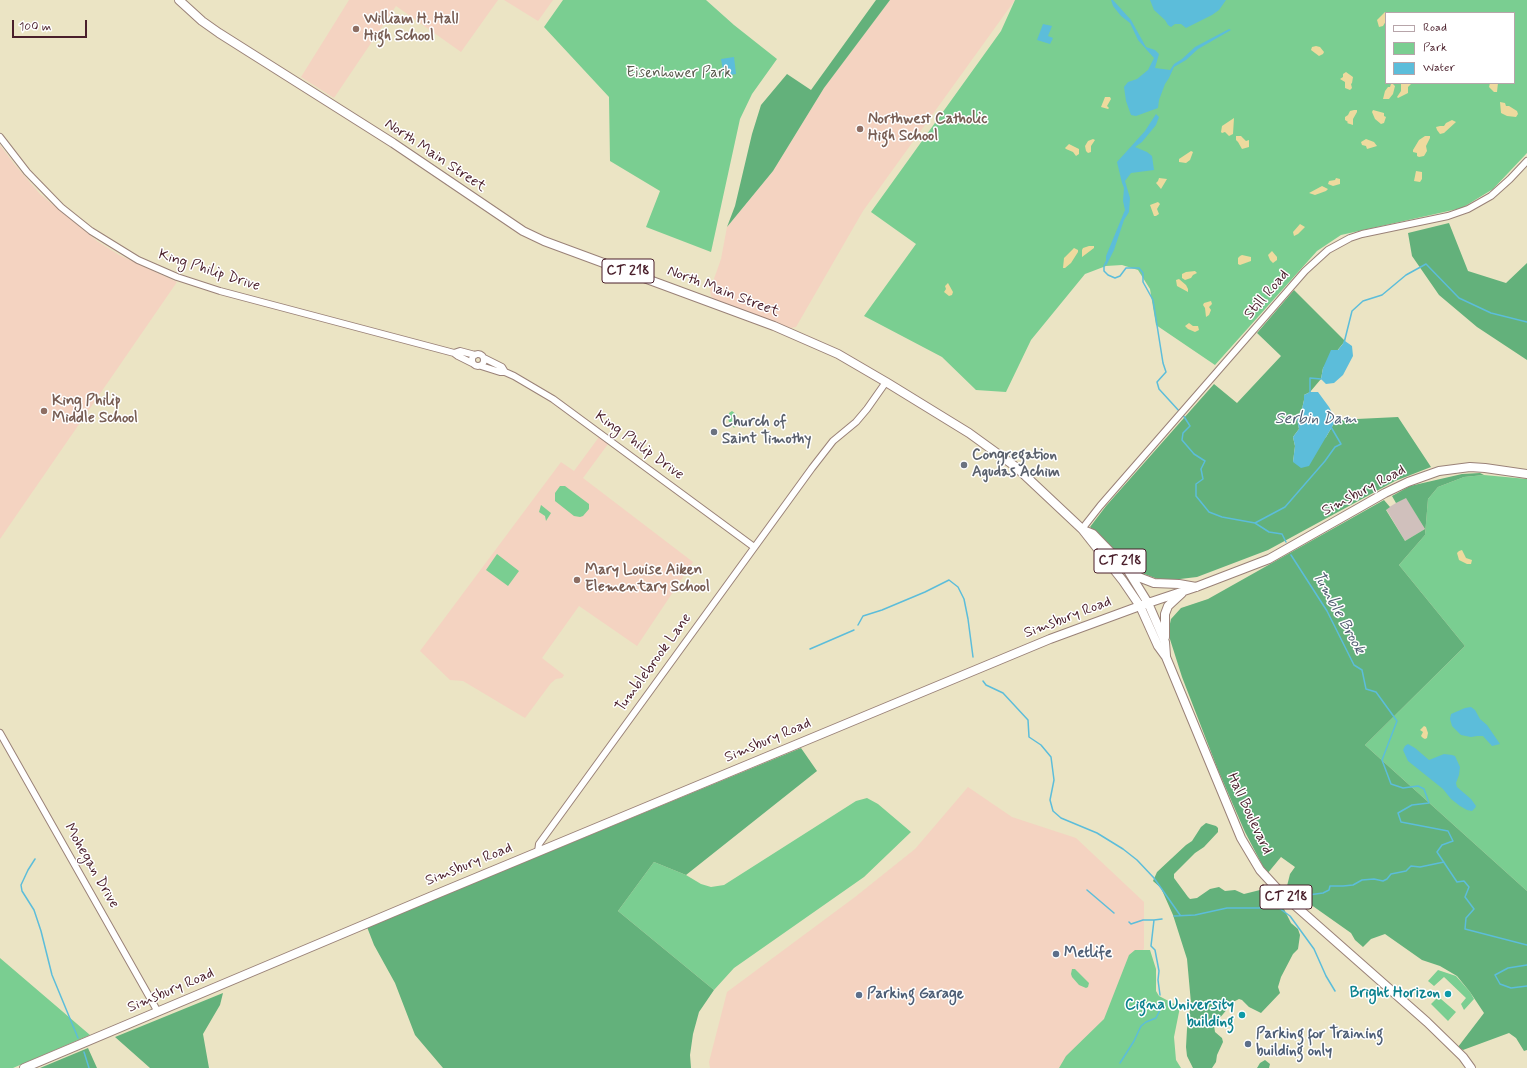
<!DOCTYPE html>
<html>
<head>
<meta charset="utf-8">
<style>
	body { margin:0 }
	#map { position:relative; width:1527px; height:1068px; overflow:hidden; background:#ebe4c4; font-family:Mynerve,sans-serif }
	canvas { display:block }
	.legend { position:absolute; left:1385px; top:12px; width:130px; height:72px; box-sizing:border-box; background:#fff; border:1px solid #b7a5aa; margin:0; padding:5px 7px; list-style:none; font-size:12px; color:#4a1f2b }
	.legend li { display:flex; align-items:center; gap:8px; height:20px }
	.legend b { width:20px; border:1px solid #b7a5aa }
	.scale { position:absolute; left:12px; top:20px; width:75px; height:18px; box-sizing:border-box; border:2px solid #4a1f2b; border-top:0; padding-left:5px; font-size:12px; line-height:14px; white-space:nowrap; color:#4a1f2b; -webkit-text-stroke:3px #fff; paint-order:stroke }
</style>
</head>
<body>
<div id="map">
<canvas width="1527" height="1068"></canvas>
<ul class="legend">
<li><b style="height:5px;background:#fff"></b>Road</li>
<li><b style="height:11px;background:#7ace91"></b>Park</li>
<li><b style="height:11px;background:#5cbdda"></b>Water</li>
</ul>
<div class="scale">100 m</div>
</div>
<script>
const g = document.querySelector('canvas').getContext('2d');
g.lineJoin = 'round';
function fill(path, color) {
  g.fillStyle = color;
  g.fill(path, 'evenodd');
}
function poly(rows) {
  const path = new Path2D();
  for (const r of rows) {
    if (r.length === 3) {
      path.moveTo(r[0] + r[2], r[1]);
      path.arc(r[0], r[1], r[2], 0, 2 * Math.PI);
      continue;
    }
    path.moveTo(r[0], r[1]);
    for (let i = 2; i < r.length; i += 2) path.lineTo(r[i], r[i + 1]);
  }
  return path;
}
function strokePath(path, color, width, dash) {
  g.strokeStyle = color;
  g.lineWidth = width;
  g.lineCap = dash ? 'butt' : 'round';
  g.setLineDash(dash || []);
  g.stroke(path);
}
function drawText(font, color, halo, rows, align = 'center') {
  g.font = font + ' Mynerve,sans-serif';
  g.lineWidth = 3;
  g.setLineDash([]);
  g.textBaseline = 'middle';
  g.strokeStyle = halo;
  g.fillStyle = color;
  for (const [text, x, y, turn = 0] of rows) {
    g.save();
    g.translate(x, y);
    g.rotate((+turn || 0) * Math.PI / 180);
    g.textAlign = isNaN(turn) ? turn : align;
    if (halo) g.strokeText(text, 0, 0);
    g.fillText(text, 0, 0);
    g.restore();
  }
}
fill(poly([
	[349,0,498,0,461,52,396,6,334,98,301,77],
	[504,0,553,0,538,21],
	[890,0,1015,0,863,211,796,327,791,328,715,300,711,296,710,290,721,259,727,227,773,171,824,88],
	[0,145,15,165,40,194,97,241,119,255,177,282,0,539],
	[599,437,608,444,583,478,693,562,637,646,579,606,542,658,564,675,562,678,556,679,551,683,525,718,463,681,450,680,420,651,561,462,574,471],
	[968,787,1012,817,1076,838,1144,902,1144,948,1103,1042,1062,1068,710,1068,709,1062,727,992,855,897,915,849]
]), '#f4d3c1');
fill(poly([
	[1406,497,1425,529,1405,541,1386,509]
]), '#d0c0bc');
fill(poly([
	[563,0,706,0,734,25,777,59,752,94,740,119,711,252,646,227,660,191,610,161,609,97,544,27],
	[1015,0,1527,0,1527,153,1493,189,1462,208,1341,235,1317,251,1215,365,1156,325,1150,289,1138,270,1122,265,1106,266,1085,274,1031,340,1006,392,976,390,942,357,864,316,916,244,871,212,1001,31],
	[1386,13,1514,13,1514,83,1386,83],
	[732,411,737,415,732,420,737,424,734,428,730,422,729,422,728,418,729,417,729,413],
	[1484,475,1527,479,1527,891,1365,745,1465,646,1399,565,1425,535,1428,499,1438,487,1464,477],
	[560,486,565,486,589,504,589,509,583,516,580,517,574,516,555,501,555,493],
	[541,505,551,513,546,521,545,516,539,512],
	[497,554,519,571,508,586,486,570],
	[867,798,878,804,911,832,864,877,734,968,714,990,618,911,654,862,686,875,701,884,711,887,724,885,856,801],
	[1135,950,1150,950,1156,969,1156,991,1159,996,1180,1007,1174,1037,1176,1060,1181,1068,1059,1068,1066,1056,1104,1019,1129,955],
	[0,958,90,1035,13,1068,0,1068],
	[1072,969,1075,969,1089,983,1088,987,1086,988,1079,985,1072,977,1071,974],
	[1438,970,1456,976,1470,992,1474,999,1464,1010,1461,1004,1466,998,1444,977,1434,986,1428,981],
	[1436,999,1441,999,1456,1012,1448,1021,1431,1004]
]), '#7ace91');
fill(poly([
	[876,0,890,0,824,88,773,171,727,227,735,206,752,134,761,105,787,74,811,90],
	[1449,223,1468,271,1506,283,1527,263,1527,360,1477,327,1439,295,1412,256,1408,233],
	[1294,290,1345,341,1323,368,1321,379,1310,392,1304,395,1304,400,1302,409,1297,419,1299,429,1293,437,1295,446,1293,462,1326,437,1336,420,1398,417,1431,467,1395,481,1268,550,1197,577,1163,581,1139,572,1090,527,1106,506,1214,384,1237,403,1281,356,1257,333],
	[1480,473,1484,475,1464,477,1438,487,1428,499,1425,535,1399,565,1465,646,1365,745,1527,891,1527,1050,1524,1051,1516,1038,1509,1033,1463,1050,1458,1047,1484,1013,1470,992,1457,976,1440,966,1422,960,1385,934,1371,939,1363,947,1355,940,1351,933,1300,897,1294,896,1286,890,1290,874,1295,867,1281,857,1267,874,1245,832,1218,770,1182,677,1168,633,1171,619,1181,608,1208,599,1384,500,1390,507,1386,510,1405,541,1425,529,1406,498,1396,503,1392,496,1410,486,1462,474],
	[801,748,817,771,686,875,654,862,618,911,714,990,699,1012,693,1034,690,1055,691,1068,443,1068,415,1035,395,983,374,945,367,927],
	[1206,823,1216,826,1218,828,1218,832,1204,847,1195,853,1174,874,1174,878,1188,897,1190,899,1197,898,1210,889,1219,887,1225,891,1235,890,1244,894,1260,890,1272,900,1283,907,1291,923,1298,929,1300,935,1298,949,1293,954,1281,977,1278,987,1280,993,1261,1013,1249,1007,1242,1000,1239,999,1233,1002,1214,1025,1215,1032,1222,1038,1223,1042,1217,1055,1216,1062,1212,1068,1193,1068,1187,1056,1186,1047,1187,1029,1191,1003,1187,959,1173,915,1161,888,1153,881,1157,872,1186,845,1192,841,1201,827],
	[223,993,220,1005,203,1034,209,1068,150,1068,115,1037],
	[88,1048,97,1068,40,1068],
	[1265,1060,1270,1064,1269,1068,1257,1068,1260,1063]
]), '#63b17b');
fill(poly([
	[1385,12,1387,13,1386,13,1386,21,1383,26,1379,27,1377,20],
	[1316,46,1320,47,1324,52,1323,54,1319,56,1311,50,1312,47],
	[1346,72,1353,77,1352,83,1351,84,1352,88,1350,90,1345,88,1345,82,1340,79,1343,77,1343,74],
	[1392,83,1395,86,1393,94,1389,99,1383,99,1385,91,1388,87,1390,87,1391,84],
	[1401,83,1411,84,1408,87,1408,93,1398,98,1397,97,1401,91],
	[1490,83,1498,83,1497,92,1494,92,1489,87],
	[1105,97,1110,97,1111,99,1107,106,1109,108,1108,109,1101,107],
	[1500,102,1505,103,1506,106,1509,106,1517,111,1518,114,1516,117,1507,116,1501,113],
	[1354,110,1357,110,1357,112,1353,119,1353,125,1347,123,1348,122,1345,120,1345,117,1348,115,1350,111],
	[1373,110,1384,113,1384,116,1386,117,1384,123,1381,124,1375,119,1372,112],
	[1234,118,1233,134,1229,136,1225,132,1222,133,1221,132,1222,126],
	[1452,120,1456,122,1444,133,1440,134,1437,130,1436,127,1440,126,1444,126,1446,123],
	[1236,136,1241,136,1246,141,1249,140,1249,147,1242,149,1238,142,1236,140],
	[1425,136,1430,136,1430,138,1426,146,1427,151,1424,156,1419,157,1417,156,1417,153,1413,152,1413,150,1419,140],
	[1093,139,1095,140,1091,146,1091,152,1088,153,1086,151,1085,146,1088,141],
	[1366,139,1374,142,1377,146,1367,149,1366,146,1362,145,1361,142],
	[1069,144,1079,149,1079,154,1076,156,1073,152,1066,149,1065,148],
	[1191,151,1193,152,1190,160,1186,163,1179,162,1179,159],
	[1416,171,1422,172,1422,179,1420,182,1414,181],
	[1159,178,1167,179,1161,189,1156,183,1158,181],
	[1336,178,1340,179,1340,184,1333,186,1328,184,1329,181,1335,180],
	[1322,186,1328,189,1326,191,1315,195,1309,193],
	[1158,202,1160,204,1157,209,1159,214,1156,216,1154,216,1150,205],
	[1300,224,1305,227,1298,234,1294,236,1293,232],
	[1089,246,1094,246,1094,248,1082,257,1082,250,1083,248],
	[1074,248,1078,250,1078,252,1071,263,1065,268,1063,268,1064,258],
	[1272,251,1277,257,1277,260,1273,263,1270,260,1268,255],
	[1242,255,1251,257,1251,261,1240,265,1238,264,1238,258,1240,256],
	[1195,271,1197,273,1193,275,1191,278,1185,280,1182,278,1182,274,1186,272],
	[1179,279,1186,285,1188,289,1188,292,1177,286,1176,280],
	[948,283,953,292,952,295,949,296,944,292,946,289,945,286],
	[1211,301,1212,304,1209,307,1211,310,1209,315,1206,317,1205,308,1203,305,1204,303],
	[1189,323,1193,326,1198,326,1199,330,1195,332,1188,329,1185,326],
	[1462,550,1466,558,1472,560,1471,564,1467,564,1459,560,1457,553,1459,551],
	[1424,726,1426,727,1428,733,1427,738,1425,739,1423,738,1421,736,1423,732,1420,730]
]), '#eeda9e');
fill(poly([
	[1111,0,1113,0,1131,20,1146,47,1155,50,1159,54,1155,68,1170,70,1174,64,1182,59,1195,47,1229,29,1231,30,1198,49,1186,60,1174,67,1169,78,1165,84,1159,100,1158,108,1136,116,1131,115,1126,101,1124,87,1128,82,1137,79,1148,70,1154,58,1138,40,1130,23,1121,16,1113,6],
	[1150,0,1226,0,1219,10,1212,15,1186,28,1181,24,1175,24,1171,27,1168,25,1165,20,1154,10],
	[1043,24,1052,26,1048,36,1053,38,1050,44,1037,40],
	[734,57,736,74,724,76,721,59],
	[1156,114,1159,117,1156,125,1142,142,1135,147,1147,152,1152,156,1154,170,1131,173,1125,181,1130,198,1129,212,1124,220,1114,250,1106,266,1106,256,1125,210,1123,201,1124,188,1122,183,1117,162,1145,131],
	[1345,341,1352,346,1353,356,1343,375,1334,383,1326,384,1321,379,1323,368,1331,350,1338,350],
	[1310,392,1318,392,1329,407,1336,420,1309,466,1301,468,1293,462,1295,446,1293,437,1299,429,1297,419,1302,409,1304,400,1304,395],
	[1471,707,1475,710,1480,719,1487,725,1500,744,1492,746,1483,736,1477,736,1471,737,1461,735,1452,726,1450,719,1451,714,1465,708],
	[1408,744,1415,748,1429,760,1444,754,1452,755,1455,756,1460,767,1459,775,1456,783,1457,787,1471,799,1476,806,1475,808,1472,811,1467,810,1460,806,1451,799,1443,789,1408,761,1403,750,1405,746]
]), '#5cbdda');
strokePath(poly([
	[1107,260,1104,266,1104,271,1108,275,1115,278,1120,276,1126,268,1139,268,1143,273,1143,282,1153,300,1163,363,1166,372,1157,382,1159,389,1180,412],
	[1344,343,1352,311,1363,301,1382,295,1406,275,1426,264,1459,298,1491,313,1527,322],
	[1310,393,1310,378,1321,379],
	[1183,415,1190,426,1183,433,1182,440,1194,454,1205,461,1201,469,1203,479,1196,484,1196,496,1209,512,1222,517,1255,523,1269,532,1282,534,1286,542],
	[1255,523,1285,507,1325,461,1335,447,1341,444,1331,427],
	[1291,555,1327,611,1354,665,1362,670,1366,689,1376,692,1397,721,1382,760,1391,784,1403,788,1418,786,1424,789,1429,803,1412,805,1398,813,1401,822,1448,831,1453,841,1442,845,1437,852,1457,882,1464,881,1469,887,1465,897,1474,909,1466,918,1465,929,1527,945],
	[858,625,863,616,882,610,925,592,949,580,958,587,964,599,968,619,973,657],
	[810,649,854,630],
	[983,681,986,685,1003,693,1028,720,1029,737,1041,745,1051,757,1054,780,1050,800,1053,811,1061,818,1097,833,1123,849,1137,860,1154,878,1180,915],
	[35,859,28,870,21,885,22,891,34,910,41,931,52,975,78,1038],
	[1087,890,1114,913],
	[1301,896,1323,893,1329,890,1330,886,1343,886,1353,885,1362,880,1374,879,1383,881,1387,879,1391,874,1406,871,1411,866,1420,867,1444,862],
	[1279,908,1290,916,1314,949,1326,976,1335,991],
	[1174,916,1195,915,1227,908,1279,908,1283,907],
	[1154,920,1151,946,1155,950,1159,971,1158,980,1160,995],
	[1129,922,1131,924,1143,920,1154,920,1162,919],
	[1527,965,1508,968,1495,975,1500,984,1511,988,1527,986],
	[84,1052,89,1068],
	[1120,1063,1134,1041,1141,1026,1146,1022,1156,1018,1160,1010]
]), '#5cbdda', 1.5);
const minor = poly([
	[0,137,27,172,61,207,91,231,138,260,177,277,220,291,454,353,458,356,472,363],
	[454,353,460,351,475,355],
	[478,360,6],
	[484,358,502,367,505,372],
	[481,366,500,372,505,372,514,376,553,399,754,547],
	[1082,529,1100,506,1305,271,1328,250,1350,238,1362,234,1448,216,1468,209,1491,196,1510,179,1527,161],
	[0,733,158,1012],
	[538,852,539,844,812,468,833,441,856,422,867,409,886,382]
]);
const major = poly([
	[179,0,202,21,219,33,393,143,523,231,544,241,774,326,838,354,886,382,969,433,1016,467,1082,529,1123,581,1140,606,1158,646,1166,657,1241,838,1260,870,1282,894,1427,1022,1463,1057,1471,1068],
	[1083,530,1093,534,1127,569,1148,603,1165,642,1166,656],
	[1131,571,1141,578,1154,583,1179,584,1196,587],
	[1165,637,1165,614,1168,606,1182,593],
	[24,1068,432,896,1050,639,1148,603,1196,587,1269,559,1385,493,1408,482,1439,471,1470,467,1485,468,1527,474]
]);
strokePath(minor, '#9a8278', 8);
strokePath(major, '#9a8278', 10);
strokePath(minor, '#fff', 6);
strokePath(major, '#fff', 8);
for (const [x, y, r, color] of [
	[356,29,4,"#8d6e63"],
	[860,129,4,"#8d6e63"],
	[44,411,4,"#8d6e63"],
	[714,432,4,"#6b7280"],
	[964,465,4,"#6b7280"],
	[577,580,4,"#8d6e63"],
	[1056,954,4,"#5c6f8a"],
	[1448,994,4,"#0f9aa8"],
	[859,995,4,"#5c6f8a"],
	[1242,1015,4,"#0f9aa8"],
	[1248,1044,4,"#5c6f8a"]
]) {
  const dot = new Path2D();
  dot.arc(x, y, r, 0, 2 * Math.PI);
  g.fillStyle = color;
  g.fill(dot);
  strokePath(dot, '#fff', 1.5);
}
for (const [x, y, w] of [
	[628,271,52],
	[1120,561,52],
	[1286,897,52]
]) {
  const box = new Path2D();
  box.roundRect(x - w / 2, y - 12, w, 24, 3);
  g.fillStyle = '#fff';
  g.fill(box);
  strokePath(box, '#4a1f2b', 1);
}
drawText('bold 14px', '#4a1f2b', null, [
	["CT 218",628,271],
	["CT 218",1120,561],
	["CT 218",1286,897]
]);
drawText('bold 15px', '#785e54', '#fff', [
	["William H. Hall",364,20],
	["High School",364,37],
	["Northwest Catholic",868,120],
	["High School",868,137],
	["King Philip",52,402],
	["Middle School",52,419],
	["Mary Louise Aiken",585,571],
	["Elementary School",585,588]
], 'left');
drawText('15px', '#5b5c4f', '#fff', [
	["Eisenhower Park",679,74]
]);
drawText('15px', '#4a1f2b', '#fff', [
	["North Main Street",435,156,34],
	["King Philip Drive",209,271,18],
	["North Main Street",723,292,21],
	["Still Road",1267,295,-49],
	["King Philip Drive",639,446,36],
	["Simsbury Road",1364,491,-28],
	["Simsbury Road",1068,618,-21],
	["Tumblebrook Lane",654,663,-54],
	["Simsbury Road",768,741,-23],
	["Hall Boulevard",1249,814,65],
	["Simsbury Road",469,865,-22],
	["Mohegan Drive",91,866,60],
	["Simsbury Road",171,991,-23]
]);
drawText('bold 15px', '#5b616d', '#fff', [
	["Church of",722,423],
	["Saint Timothy",722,440],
	["Congregation",972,456],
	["Agudas Achim",972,473]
], 'left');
drawText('bold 15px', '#4e5e75', '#fff', [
	["Metlife",1064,954],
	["Parking Garage",867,995],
	["Parking for Training",1256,1035],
	["building only",1256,1052]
], 'left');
drawText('bold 15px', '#0d838f', '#fff', [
	["Bright Horizon",1440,994],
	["Cigna University",1234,1006],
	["building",1234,1023]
], 'right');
drawText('italic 16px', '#515e71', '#fff', [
	["Serbin Dam",1316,420],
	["Tumble Brook",1338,613,61]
]);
</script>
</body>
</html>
